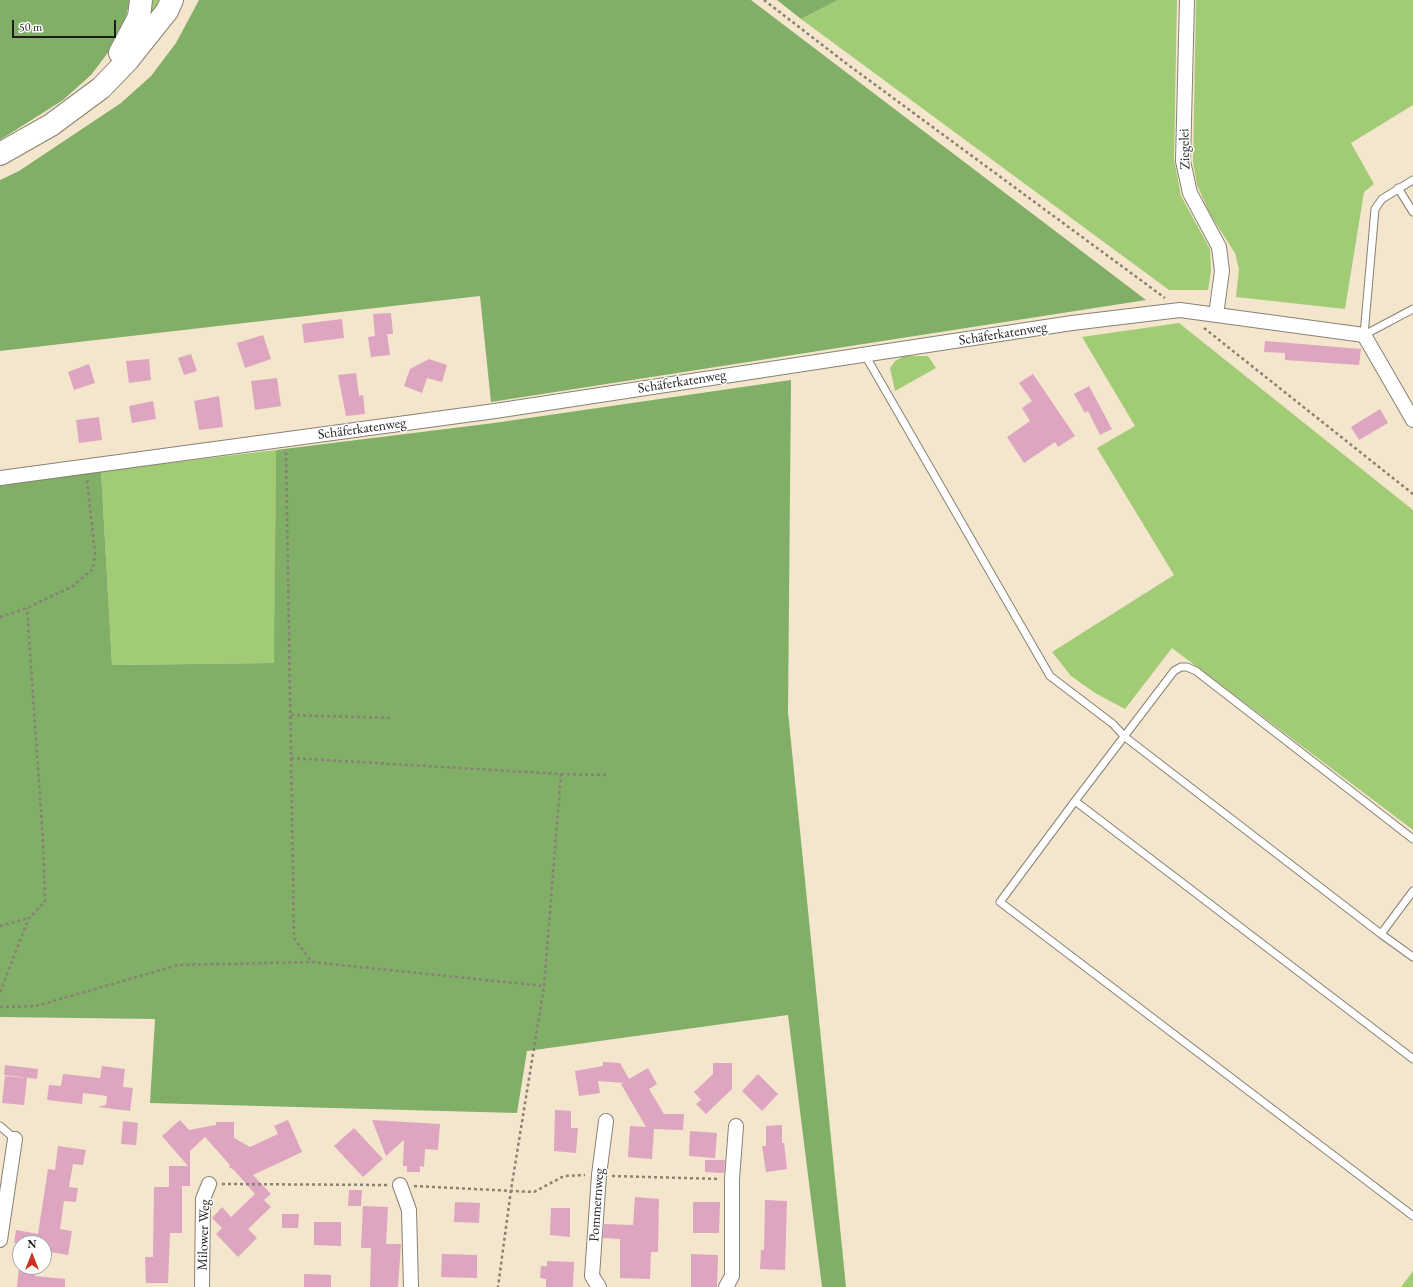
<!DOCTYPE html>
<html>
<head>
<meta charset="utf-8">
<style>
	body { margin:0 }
	#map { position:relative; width:1413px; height:1287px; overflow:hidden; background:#f3e6cd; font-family:"EB Garamond",serif }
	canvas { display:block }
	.north { position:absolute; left:12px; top:1235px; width:40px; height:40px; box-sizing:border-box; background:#fff; border:1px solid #a4a4a4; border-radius:50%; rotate:0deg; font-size:11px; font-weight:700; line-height:16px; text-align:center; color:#1c1c1c }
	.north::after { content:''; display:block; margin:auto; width:14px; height:18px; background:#c8321e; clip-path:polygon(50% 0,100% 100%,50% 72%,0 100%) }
	.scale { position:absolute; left:12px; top:20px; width:104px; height:18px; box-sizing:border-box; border:2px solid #1c1c1c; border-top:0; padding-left:5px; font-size:12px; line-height:14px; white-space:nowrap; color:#1c1c1c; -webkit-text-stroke:3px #fff; paint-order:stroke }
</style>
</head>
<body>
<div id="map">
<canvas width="1413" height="1287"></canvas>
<div class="north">N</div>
<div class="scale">50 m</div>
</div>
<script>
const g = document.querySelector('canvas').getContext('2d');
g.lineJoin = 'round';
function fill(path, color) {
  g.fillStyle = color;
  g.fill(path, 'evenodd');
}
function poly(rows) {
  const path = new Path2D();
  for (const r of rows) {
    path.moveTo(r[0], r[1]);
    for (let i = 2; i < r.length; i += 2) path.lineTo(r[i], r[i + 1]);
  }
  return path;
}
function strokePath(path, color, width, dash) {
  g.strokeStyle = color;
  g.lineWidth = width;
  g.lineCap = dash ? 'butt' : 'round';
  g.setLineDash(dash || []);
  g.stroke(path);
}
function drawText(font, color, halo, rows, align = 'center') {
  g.font = font + ' "EB Garamond",serif';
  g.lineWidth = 3;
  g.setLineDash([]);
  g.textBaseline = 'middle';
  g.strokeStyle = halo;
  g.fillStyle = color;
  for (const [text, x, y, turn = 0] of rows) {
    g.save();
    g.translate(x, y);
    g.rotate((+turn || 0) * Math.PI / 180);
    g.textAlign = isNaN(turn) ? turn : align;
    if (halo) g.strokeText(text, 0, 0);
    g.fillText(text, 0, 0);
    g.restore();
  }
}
fill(poly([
	[152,0,168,0,142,38,151,9],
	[838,0,1177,0,1174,159,1181,196,1210,249,1211,271,1208,290,1169,290,801,19],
	[1196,0,1413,0,1413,105,1351,143,1374,184,1364,192,1345,309,1236,297,1239,269,1235,253,1211,216,1197,185,1193,162],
	[1179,323,1413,510,1413,830,1172,648,1125,709,1095,693,1071,676,1052,652,1174,575,1097,448,1135,426,1082,337],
	[904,356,928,356,936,368,895,391,890,368,895,361],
	[276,450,275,663,112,665,101,471],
	[1413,1271,1413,1287,1401,1287]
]), '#a2cb76');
fill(poly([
	[0,0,130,0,125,21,110,50,91,75,63,100,0,140],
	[199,0,751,0,1146,300,491,402,480,296,0,351,0,180,19,171,121,103,151,76,176,43],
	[777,0,838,0,801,19],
	[791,380,788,712,846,1287,822,1287,788,1015,527,1051,517,1113,150,1103,155,1019,0,1017,0,486,101,470,112,665,274,663,276,450,494,423]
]), '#81af67');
fill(poly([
	[391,313,393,334,387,334,390,355,371,357,368,337,375,336,373,314],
	[342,319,344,338,304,343,302,324],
	[263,335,271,359,245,368,237,343],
	[1265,341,1361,349,1359,365,1285,360,1285,353,1264,352],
	[191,354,197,371,184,375,178,358],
	[149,359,151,380,129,383,126,361],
	[429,359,447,365,442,382,427,378,422,393,404,386,410,369],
	[89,364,95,383,74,390,68,372],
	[356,373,359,396,363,395,365,414,346,416,338,375],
	[1033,374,1075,436,1058,447,1055,442,1024,463,1007,437,1030,421,1022,408,1032,401,1019,383],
	[277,378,281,406,255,410,251,381],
	[1089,386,1112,429,1100,435,1088,411,1085,413,1074,394],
	[219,396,223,427,199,430,194,401],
	[153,401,156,419,132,423,129,406],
	[1380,409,1388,423,1359,440,1351,427],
	[99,417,102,440,79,443,76,420],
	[603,1062,620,1063,629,1079,648,1068,657,1084,649,1089,664,1114,684,1114,683,1130,654,1129,652,1159,628,1157,630,1126,646,1127,621,1084,624,1083,598,1081,600,1093,579,1096,575,1071,603,1066],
	[713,1063,732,1063,732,1089,706,1114,696,1104,701,1100,694,1092,713,1074],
	[5,1065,38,1069,37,1079,4,1075],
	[102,1066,125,1069,123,1087,133,1088,130,1111,98,1107,106,1105,107,1096,83,1093,82,1104,47,1100,49,1085,61,1086,63,1074,100,1078],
	[758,1074,778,1094,762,1111,742,1091],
	[5,1076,27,1078,24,1105,2,1103],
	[555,1110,571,1111,571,1128,578,1128,576,1153,554,1151],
	[180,1120,189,1130,216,1125,216,1122,234,1122,234,1138,250,1147,278,1134,274,1126,288,1120,302,1152,253,1175,271,1194,264,1200,271,1207,248,1229,257,1238,238,1257,216,1234,222,1228,212,1218,222,1207,231,1217,255,1194,234,1170,229,1167,230,1165,205,1137,190,1151,190,1186,182,1186,182,1233,170,1233,168,1283,146,1283,145,1257,153,1257,154,1187,169,1187,169,1166,188,1166,162,1136],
	[372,1120,440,1124,438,1150,425,1149,424,1167,420,1166,420,1172,407,1172,407,1166,403,1166,404,1140,386,1156],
	[123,1121,138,1123,136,1145,121,1144],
	[782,1125,782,1143,784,1143,787,1169,766,1172,762,1146,766,1146,766,1126],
	[354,1128,383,1159,363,1177,334,1146],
	[690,1131,717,1133,715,1158,689,1156],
	[58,1146,86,1150,83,1165,73,1164,69,1187,78,1188,76,1202,64,1201,60,1229,72,1231,68,1255,44,1251,44,1243,14,1243,16,1230,38,1234,48,1169,55,1170],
	[705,1160,725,1160,724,1173,705,1172],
	[349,1190,362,1190,361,1206,348,1206],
	[635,1197,659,1199,658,1252,651,1252,650,1279,620,1278,620,1239,603,1238,604,1224,633,1225],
	[765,1200,787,1201,785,1270,760,1269,761,1250,764,1250],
	[455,1202,480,1203,479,1223,454,1222],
	[693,1202,720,1202,719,1233,693,1233],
	[363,1206,388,1207,386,1244,401,1244,398,1287,370,1287,371,1248,361,1248],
	[551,1208,570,1208,570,1237,550,1235],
	[282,1214,299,1214,298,1228,282,1228],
	[314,1222,341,1222,341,1246,314,1245],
	[442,1254,477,1255,477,1278,441,1277],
	[691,1254,718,1255,717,1287,691,1287],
	[547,1261,574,1262,573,1287,546,1287,546,1279,540,1278,541,1266,547,1266],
	[19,1268,36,1271,35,1276,65,1279,65,1287,17,1287],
	[304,1274,331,1275,331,1287,304,1287]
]), '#dda5bf');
const service = poly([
	[1398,188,1413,212],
	[1364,335,1375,209,1382,199,1413,180],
	[1364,335,1413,309],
	[865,355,1050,676,1113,724,1125,737,1381,934,1413,891],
	[1075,801,1000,902,1413,1216],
	[1413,839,1196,671,1187,667,1181,667,1174,671,1075,801,1413,1059],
	[1381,934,1413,957],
	[0,1126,15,1139]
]);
const minor = poly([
	[1187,0,1183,161,1190,193,1219,247,1222,271,1216,315],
	[0,478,495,411,1072,323,1180,310,1364,335,1413,420],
	[400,1185,409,1210,411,1287],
	[0,1240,15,1139],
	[202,1287,203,1199,209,1184],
	[599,1287,592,1276,599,1175,606,1121],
	[726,1287,732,1276,732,1179,736,1126]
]);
const motorway = poly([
	[120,53,139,17,141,0],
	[0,154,51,125,101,88,128,60,167,11,172,0]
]);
strokePath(service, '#888174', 9);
strokePath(minor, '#888174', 16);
strokePath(motorway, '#888174', 24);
strokePath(poly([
	[764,0,847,64,1165,298],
	[1204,328,1413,494],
	[286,452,294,938,312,962,544,986],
	[0,617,27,608,73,586,93,569,95,554,87,479],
	[291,715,392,718],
	[291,758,561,774,544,986,511,1190,498,1287],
	[561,774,606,775],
	[0,926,29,918],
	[0,992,29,918,45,902,43,841,27,608],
	[0,1007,36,1006,178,965,312,962],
	[612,1176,719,1179],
	[222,1184,387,1185],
	[414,1186,534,1192,564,1176,585,1175]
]), '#888174', 2.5, [3, 3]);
strokePath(service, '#fff', 7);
strokePath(minor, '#fff', 14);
strokePath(motorway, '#fff', 22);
drawText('14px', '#1c1c1c', '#fff', [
	["Ziegelei",1185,149,-92],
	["Schäferkatenweg",1003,334,-9],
	["Schäferkatenweg",682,382,-9],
	["Schäferkatenweg",362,429,-8],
	["Pommernweg",597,1205,-86],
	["Milower Weg",204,1235,-88]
]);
</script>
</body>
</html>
